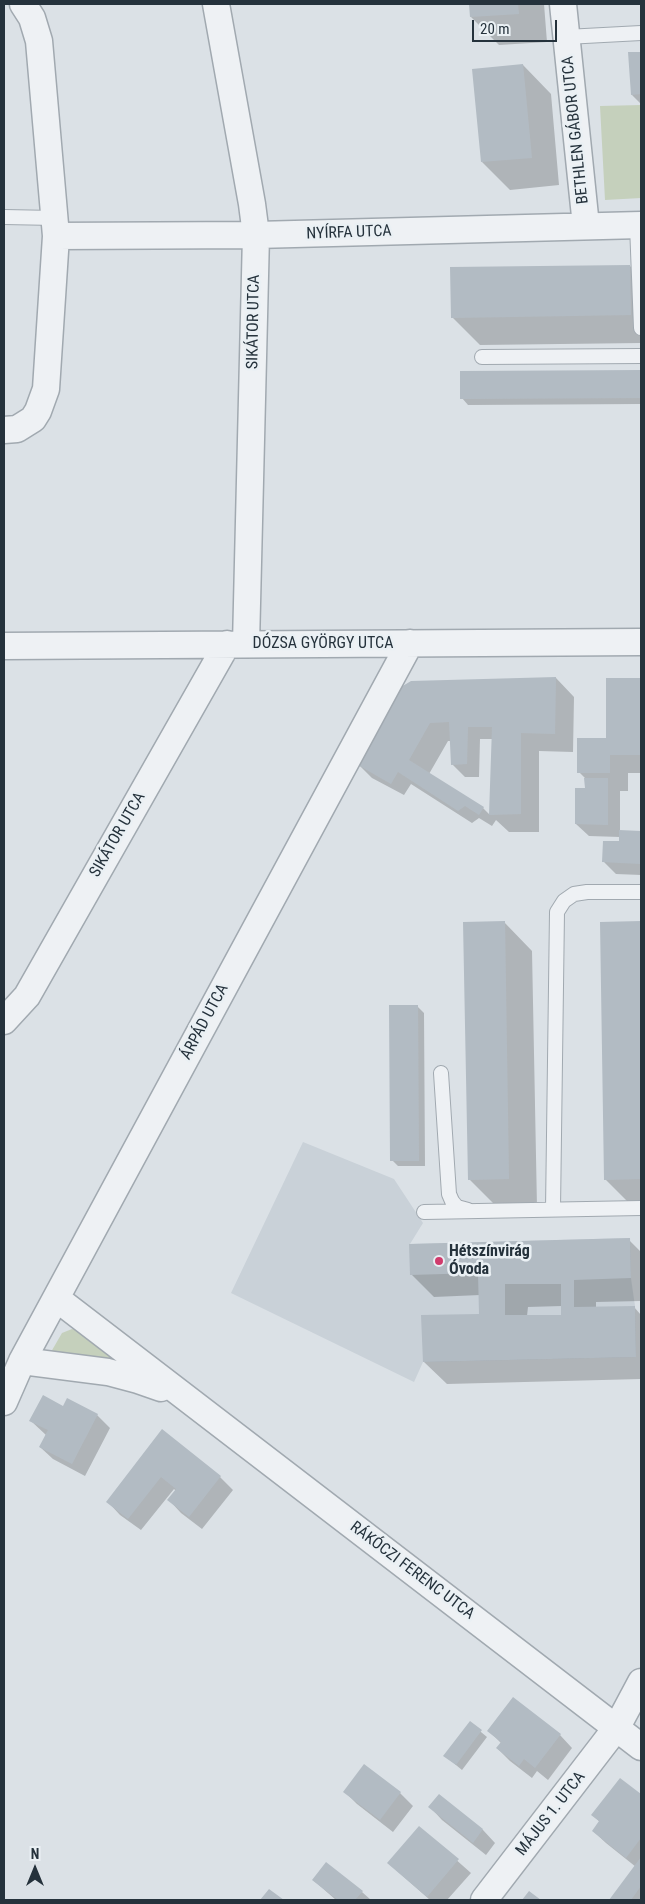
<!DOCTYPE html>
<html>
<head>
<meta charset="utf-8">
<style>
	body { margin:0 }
	#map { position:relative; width:645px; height:1904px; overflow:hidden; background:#dbe1e6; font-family:"Roboto Condensed",sans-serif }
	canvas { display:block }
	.frame { position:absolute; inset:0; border:5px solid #25323c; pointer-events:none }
	.north { position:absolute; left:10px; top:1844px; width:50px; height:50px; -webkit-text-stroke:4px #eaf0f4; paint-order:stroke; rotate:0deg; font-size:14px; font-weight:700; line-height:20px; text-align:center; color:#25323c }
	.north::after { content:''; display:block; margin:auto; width:18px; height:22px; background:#25323c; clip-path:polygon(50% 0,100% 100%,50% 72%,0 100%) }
	.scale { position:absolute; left:472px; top:20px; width:85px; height:22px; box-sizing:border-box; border:2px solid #25323c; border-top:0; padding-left:6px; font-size:15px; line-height:18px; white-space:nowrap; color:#25323c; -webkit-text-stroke:4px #eaf0f4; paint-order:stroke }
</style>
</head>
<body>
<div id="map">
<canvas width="645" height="1904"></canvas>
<div class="frame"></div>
<div class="north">N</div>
<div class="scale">20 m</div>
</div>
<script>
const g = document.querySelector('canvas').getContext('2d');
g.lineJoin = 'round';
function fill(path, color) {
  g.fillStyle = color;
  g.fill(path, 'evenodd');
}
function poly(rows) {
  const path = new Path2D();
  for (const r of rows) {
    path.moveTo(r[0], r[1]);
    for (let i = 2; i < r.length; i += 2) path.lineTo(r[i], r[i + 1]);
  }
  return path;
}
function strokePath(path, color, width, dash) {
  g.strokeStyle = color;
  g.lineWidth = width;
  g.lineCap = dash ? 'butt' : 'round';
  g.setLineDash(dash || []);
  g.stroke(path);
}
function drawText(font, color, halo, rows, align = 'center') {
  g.font = font + ' "Roboto Condensed",sans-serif';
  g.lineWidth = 5;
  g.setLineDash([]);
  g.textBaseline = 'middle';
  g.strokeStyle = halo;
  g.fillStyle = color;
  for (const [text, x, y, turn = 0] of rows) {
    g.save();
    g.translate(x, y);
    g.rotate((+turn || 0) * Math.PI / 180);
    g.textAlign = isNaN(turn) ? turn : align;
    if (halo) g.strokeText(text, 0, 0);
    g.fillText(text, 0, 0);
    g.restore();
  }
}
fill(poly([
	[303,1142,394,1179,423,1223,410,1244,630,1238,631,1278,635,1306,636,1357,423,1362,414,1382,231,1293]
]), '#c9d1d8');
fill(poly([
	[641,105,641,198,605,200,600,106],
	[72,1329,77,1330,126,1365,51,1352,62,1333]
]), '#c5d0bc');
fill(poly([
	[470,4,544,4,547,42,499,45,471,17],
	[641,53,641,104,632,95,629,54],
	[523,65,551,94,559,185,510,190,482,162],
	[630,266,641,278,641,343,480,345,452,317],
	[641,371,641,404,468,405,462,398,461,372],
	[556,678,574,697,573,752,539,751,539,832,509,832,496,820,492,826,479,818,472,823,411,784,404,795,372,778,359,765,494,680],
	[480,739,493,739,490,815,483,808,429,774,448,741,451,741,452,764,465,777,479,777],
	[607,679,641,679,641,773,628,773,628,791,620,791,620,831,641,832,641,875,616,874,604,862,620,843,620,837,589,836,576,824,586,789,586,779,579,772,608,739],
	[504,922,532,951,537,1207,497,1207,469,1179],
	[641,922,641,1207,633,1207,605,1179],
	[417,1006,424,1013,425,1166,398,1166,392,1160],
	[629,1240,641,1252,641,1301,596,1302,596,1308,634,1307,641,1315,641,1379,447,1384,424,1362,480,1315,480,1295,434,1297,411,1274],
	[562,1306,563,1316,527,1316,528,1307],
	[64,1407,97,1415,110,1428,85,1476,53,1459,40,1447,46,1435,31,1421],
	[162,1431,220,1477,233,1490,202,1529,181,1513,169,1500,176,1491,174,1489,141,1530,120,1515,108,1502],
	[470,1723,487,1737,462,1770,445,1756],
	[489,1731,560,1735,572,1748,548,1780,537,1771,532,1778,510,1761,497,1748,501,1743],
	[364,1766,400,1793,413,1806,393,1832,357,1804,345,1792],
	[620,1780,641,1796,641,1900,610,1900,636,1867,606,1843,593,1831,600,1822,592,1815],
	[439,1796,483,1830,495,1843,486,1855,442,1820,430,1807],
	[419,1827,471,1873,447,1900,430,1900,388,1863],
	[313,1880,362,1892,371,1900,336,1900]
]), '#0003');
fill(poly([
	[469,4,518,4,519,14,470,17],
	[628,52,641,52,641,94,631,95],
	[523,64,532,158,481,162,472,69],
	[630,265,631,315,451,318,450,267],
	[641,370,641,398,460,399,460,371],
	[556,677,555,734,521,733,521,814,489,815,492,727,468,727,467,764,451,765,449,722,430,723,409,760,484,807,479,815,465,806,458,811,398,772,391,784,358,765,401,687,411,681],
	[606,678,641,678,641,755,610,755,610,773,577,773,577,738,606,738],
	[584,778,608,778,608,825,575,824,575,788,585,788],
	[619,830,641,831,641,864,602,862,603,841,619,841],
	[505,921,509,1179,468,1180,463,922],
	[641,921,641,1179,604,1180,600,922],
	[389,1005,418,1005,419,1161,390,1161],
	[630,1238,631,1278,574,1280,574,1307,635,1306,636,1357,423,1362,421,1315,479,1314,478,1273,410,1275,409,1244],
	[505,1284,561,1284,561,1315,505,1315],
	[43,1395,63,1406,67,1398,98,1414,72,1464,39,1447,48,1430,29,1421],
	[162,1429,221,1476,189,1517,167,1500,176,1489,161,1477,128,1519,106,1502],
	[513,1697,561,1734,535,1768,524,1759,519,1766,496,1748,501,1742,487,1731],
	[470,1721,482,1730,456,1765,443,1756],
	[364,1764,401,1792,380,1820,343,1792],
	[620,1778,641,1794,641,1838,626,1858,592,1831,599,1821,591,1815],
	[439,1794,483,1829,473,1843,428,1807],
	[419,1826,459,1859,427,1897,387,1863],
	[641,1857,641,1886,631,1900,609,1900],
	[326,1862,363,1891,355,1900,338,1900,312,1880],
	[269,1889,284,1900,260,1900],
	[529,1891,541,1900,522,1900]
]), '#b2bbc3');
const lane = poly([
	[566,37,641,33],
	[4,217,55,218],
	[637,225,641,328],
	[482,357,641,356],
	[441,1073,449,1194,452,1201,457,1207,468,1210],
	[553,1209,557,912,564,901,574,894,587,892,641,892],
	[424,1212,641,1208]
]);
const street = poly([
	[216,4,252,204,256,235,246,644],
	[563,4,586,226],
	[56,236,256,235,641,225],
	[4,430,17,429,33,419,38,411,46,389,56,236,39,41,32,18,23,4],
	[4,646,641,642],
	[4,1021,27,996,227,644],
	[56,1298,641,1747],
	[22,1361,108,1372,138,1380,161,1388],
	[4,1402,22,1361,410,643],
	[484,1900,617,1727,641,1682]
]);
strokePath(lane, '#a1a9b0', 16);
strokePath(street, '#a1a9b0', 29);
strokePath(lane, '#eef1f4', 14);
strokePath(street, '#eef1f4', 26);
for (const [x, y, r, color] of [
	[439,1261,5,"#d03b6c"]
]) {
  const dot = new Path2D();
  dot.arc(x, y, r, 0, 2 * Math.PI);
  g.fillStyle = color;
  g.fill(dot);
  strokePath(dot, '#eaf0f4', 2);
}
drawText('16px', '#25323c', '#eaf0f4', [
	["BETHLEN GÁBOR UTCA",576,130,-96],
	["NYÍRFA UTCA",349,233,-2],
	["SIKÁTOR UTCA",254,322,-89],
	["DÓZSA GYÖRGY UTCA",323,644],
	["SIKÁTOR UTCA",118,835,-60],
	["ÁRPÁD UTCA",205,1022,-62],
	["RÁKÓCZI FERENC UTCA",412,1571,37],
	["MÁJUS 1. UTCA",551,1814,-52]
]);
drawText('bold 16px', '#25323c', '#eaf0f4', [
	["Hétszínvirág",449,1252],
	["Óvoda",449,1270]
], 'left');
</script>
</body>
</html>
